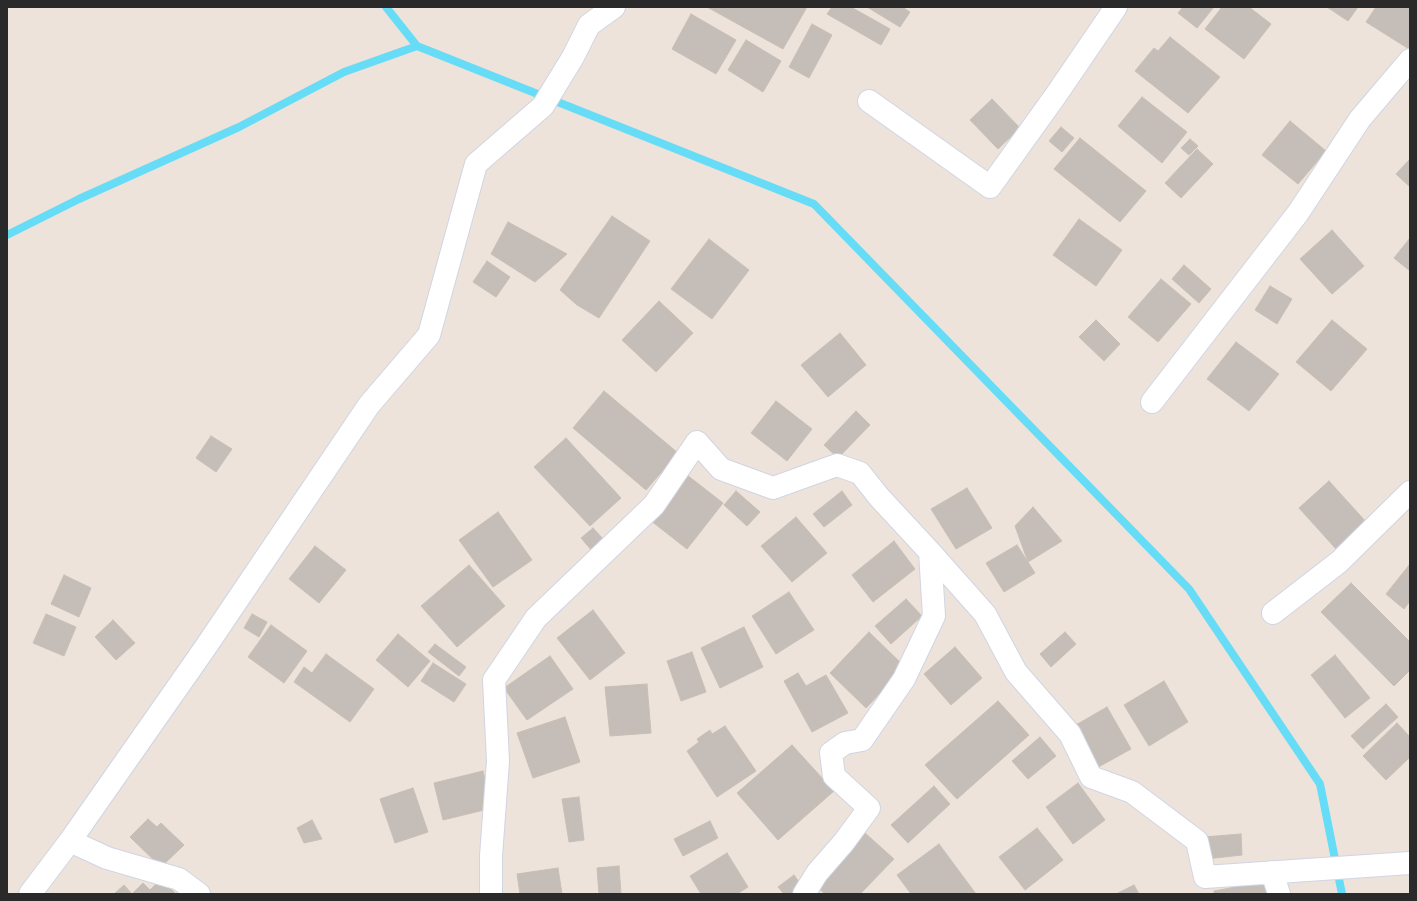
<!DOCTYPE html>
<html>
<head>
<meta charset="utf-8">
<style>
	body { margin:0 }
	#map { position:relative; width:1417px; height:901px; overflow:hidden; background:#ede3da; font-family:"Space Grotesk",sans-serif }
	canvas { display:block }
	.frame { position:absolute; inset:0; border:8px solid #2a2a2a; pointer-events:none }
</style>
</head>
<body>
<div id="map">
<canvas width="1417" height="901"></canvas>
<div class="frame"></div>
</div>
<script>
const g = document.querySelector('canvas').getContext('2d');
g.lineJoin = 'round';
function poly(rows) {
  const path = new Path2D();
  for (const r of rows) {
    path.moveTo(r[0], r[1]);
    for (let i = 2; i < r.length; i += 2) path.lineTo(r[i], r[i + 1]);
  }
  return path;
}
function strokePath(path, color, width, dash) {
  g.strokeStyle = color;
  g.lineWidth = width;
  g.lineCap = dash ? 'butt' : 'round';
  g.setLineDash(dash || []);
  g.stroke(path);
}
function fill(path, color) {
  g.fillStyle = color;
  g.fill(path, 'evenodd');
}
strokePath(poly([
	[386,7,417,46,814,204,1189,589,1320,784,1342,894],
	[7,235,79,199,239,127,344,72,417,46]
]), '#66dcf6', 8);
const building = poly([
	[707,7,807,7,783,49,707,7],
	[832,7,851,7,890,29,881,45,827,14,832,7],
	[867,7,902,7,910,12,900,27,867,7],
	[1183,7,1214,7,1197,28,1178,13,1183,7],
	[1222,7,1249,7,1271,24,1244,59,1205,29,1222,7],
	[1327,7,1358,7,1348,21,1327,7],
	[1376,7,1410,7,1410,47,1409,49,1366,22,1376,7],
	[691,14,736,40,716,74,672,49,691,14],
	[812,24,832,35,809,78,789,67,812,24],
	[1170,37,1220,77,1188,113,1135,71,1154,48,1158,51,1170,37],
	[746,40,781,61,763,92,728,70,746,40],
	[1142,97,1187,132,1162,163,1118,126,1142,97],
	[992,99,1020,128,998,149,970,120,992,99],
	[1290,121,1326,151,1298,184,1262,155,1290,121],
	[1061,127,1074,138,1062,152,1049,141,1061,127],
	[1080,138,1146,191,1120,222,1054,169,1080,138],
	[1190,139,1198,146,1189,155,1181,148,1190,139],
	[1197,149,1213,164,1181,198,1165,183,1197,149],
	[1410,159,1410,187,1396,174,1410,159],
	[612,216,650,241,599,318,577,305,560,290,612,216],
	[1079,219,1122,250,1096,286,1053,255,1079,219],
	[508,222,567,254,535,282,491,254,508,222],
	[1332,230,1364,266,1332,294,1300,259,1332,230],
	[1410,238,1410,271,1394,258,1410,238],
	[709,239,749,270,712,319,671,289,709,239],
	[487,261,510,277,496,297,473,282,487,261],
	[1184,265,1211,289,1199,303,1172,279,1184,265],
	[1161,279,1191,304,1158,342,1128,317,1161,279],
	[1270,286,1292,299,1277,324,1255,310,1270,286],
	[659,301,693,333,656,372,622,340,659,301],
	[1096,320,1120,344,1104,361,1079,337,1096,320],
	[1332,320,1367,349,1331,391,1296,362,1332,320],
	[840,333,866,365,828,397,801,365,840,333],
	[1236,342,1279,374,1249,411,1207,379,1236,342],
	[604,391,678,453,646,490,573,428,604,391],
	[776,401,812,429,787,461,751,433,776,401],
	[856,411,870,425,838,458,824,445,856,411],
	[211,436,232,449,216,472,196,458,211,436],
	[566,438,621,498,590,526,534,467,566,438],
	[687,475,723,503,687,549,650,520,687,475],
	[1329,481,1367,523,1337,550,1299,508,1329,481],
	[967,488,992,528,956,549,931,509,967,488],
	[736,491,760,512,747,526,724,505,736,491],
	[842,491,852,505,824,527,813,514,842,491],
	[1033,507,1062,541,1028,562,1015,526,1033,507],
	[498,512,532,560,493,587,459,540,498,512],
	[796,517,827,553,792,582,761,546,796,517],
	[593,528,605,541,593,552,581,538,593,528],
	[894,541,915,569,873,602,852,575,894,541],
	[1017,545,1035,573,1004,592,986,563,1017,545],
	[315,546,346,570,319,603,289,579,315,546],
	[1410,564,1410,601,1404,609,1386,594,1410,564],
	[469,565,505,606,457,647,421,606,469,565],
	[64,575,91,588,79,617,51,604,64,575],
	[1351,583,1410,642,1410,670,1394,686,1321,612,1351,583],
	[789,592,814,630,776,654,752,616,789,592],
	[906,599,922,616,891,644,875,626,906,599],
	[593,610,625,653,590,680,557,638,593,610],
	[46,614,76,627,64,656,33,643,46,614],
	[252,614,267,622,259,637,244,628,252,614],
	[113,620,135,643,116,660,95,637,113,620],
	[271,625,307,651,284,683,248,657,271,625],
	[744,627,763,667,720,688,701,648,744,627],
	[869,632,905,667,866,708,830,673,869,632],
	[1065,632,1076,644,1051,667,1040,654,1065,632],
	[398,634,430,661,408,687,376,660,398,634],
	[435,644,466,667,459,676,428,652,435,644],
	[955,647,982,678,951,705,924,674,955,647],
	[692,652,706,692,681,701,667,661,692,652],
	[326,654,374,689,350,722,294,682,304,667,312,673,326,654],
	[1335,655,1370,698,1345,718,1311,675,1335,655],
	[550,656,573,689,527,720,504,688,550,656],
	[433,663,466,684,454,702,421,681,433,663],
	[798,673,806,686,826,675,848,713,812,732,784,681,798,673],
	[1164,681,1188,722,1149,746,1124,705,1164,681],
	[647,684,651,733,610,736,605,687,647,684],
	[998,701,1029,735,957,799,925,765,998,701],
	[1386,704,1398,717,1363,749,1351,736,1386,704],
	[1107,707,1131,749,1093,770,1069,729,1107,707],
	[565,717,580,762,533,778,517,733,565,717],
	[1397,723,1410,737,1410,757,1386,780,1363,756,1397,723],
	[725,726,756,771,717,797,687,751,699,742,697,739,710,730,712,734,725,726],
	[1040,737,1056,756,1028,779,1012,761,1040,737],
	[792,745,834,791,778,840,737,793,792,745],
	[483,771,492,808,443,820,434,783,483,771],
	[1078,783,1105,820,1073,844,1046,807,1078,783],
	[934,786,950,804,908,843,891,825,934,786],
	[413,788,428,832,395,843,380,799,413,788],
	[579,797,584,840,569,842,562,799,579,797],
	[148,819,157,827,161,823,184,845,161,867,130,837,148,819],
	[312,820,322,839,304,843,297,828,312,820],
	[710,821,718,838,683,856,674,839,710,821],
	[1037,828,1063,860,1025,890,999,857,1037,828],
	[865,833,894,859,860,894,825,894,815,885,865,833],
	[1241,834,1242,855,1206,859,1204,837,1241,834],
	[939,844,976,894,911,894,897,875,939,844],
	[727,853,748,887,737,894,701,894,690,876,727,853],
	[619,866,621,894,599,894,597,868,619,866],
	[558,868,562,894,520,894,517,874,558,868],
	[794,875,802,886,792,894,784,894,778,887,794,875],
	[161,879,176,894,114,894,124,885,132,894,143,883,150,890,161,879],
	[1267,881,1269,894,1214,894,1214,891,1267,881],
	[1134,885,1139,894,1116,894,1134,885]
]);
fill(building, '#c5bdb7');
strokePath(building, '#c8bfb4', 1);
const minor = poly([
	[869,101,990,187,1056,95,1116,7],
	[1152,402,1298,213,1360,119,1410,60],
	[1273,613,1339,562,1410,492],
	[70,841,107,858,179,879,199,894],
	[1272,872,1279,894],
	[30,894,70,841,205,648,369,405,429,335,476,164,543,106,573,57,589,25,614,7],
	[491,894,491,856,498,761,494,680,536,618,654,505,697,442,721,469,773,488,837,465,860,473,879,497,930,552,985,614,1016,672,1070,734,1091,777,1132,792,1197,841,1205,877,1410,863],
	[804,894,817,873,844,842,869,808,834,776,831,753,845,743,862,740,904,679,934,616,930,552]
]);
strokePath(minor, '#cfd5e4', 24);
strokePath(minor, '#fff', 22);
</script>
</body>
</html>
